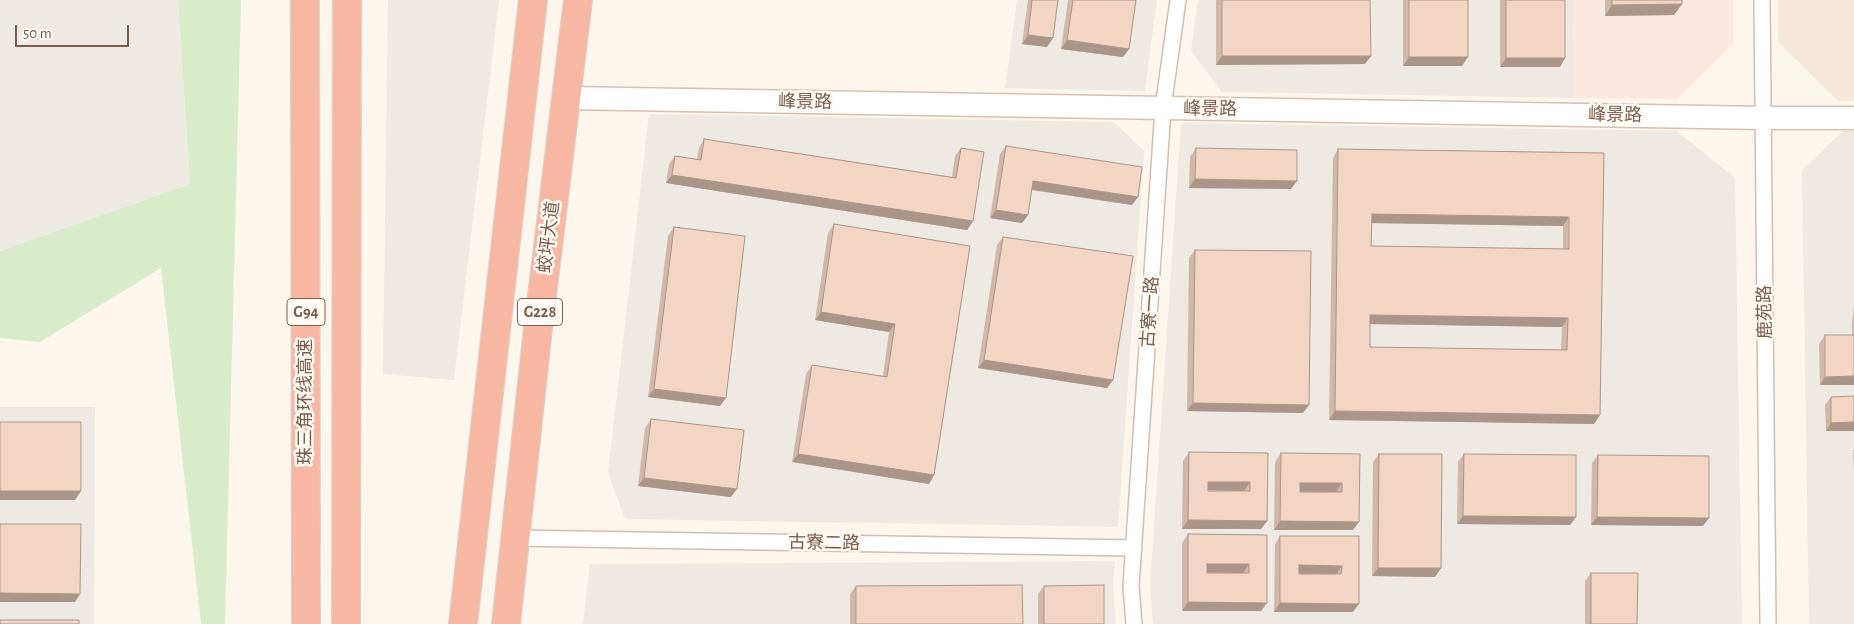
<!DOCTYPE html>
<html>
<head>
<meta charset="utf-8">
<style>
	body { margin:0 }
	#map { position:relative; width:1854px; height:624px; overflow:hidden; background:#fdf6ec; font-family:"Alegreya Sans",sans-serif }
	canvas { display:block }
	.scale { position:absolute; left:15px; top:25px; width:114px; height:22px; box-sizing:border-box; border:2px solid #7a5c4d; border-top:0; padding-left:6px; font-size:15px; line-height:18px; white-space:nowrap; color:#7a5c4d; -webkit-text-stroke:4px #fffaf3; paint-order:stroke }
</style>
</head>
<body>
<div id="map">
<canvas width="1854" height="624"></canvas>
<div class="scale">50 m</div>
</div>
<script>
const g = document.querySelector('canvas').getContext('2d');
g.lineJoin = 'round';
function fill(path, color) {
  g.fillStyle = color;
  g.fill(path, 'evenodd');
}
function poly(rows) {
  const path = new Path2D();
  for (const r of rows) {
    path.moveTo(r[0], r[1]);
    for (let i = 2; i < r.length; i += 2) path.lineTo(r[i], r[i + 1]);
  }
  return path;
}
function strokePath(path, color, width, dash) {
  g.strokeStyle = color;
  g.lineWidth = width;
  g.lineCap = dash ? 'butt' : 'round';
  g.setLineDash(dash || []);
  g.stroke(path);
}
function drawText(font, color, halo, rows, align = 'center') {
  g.font = font + ' "Alegreya Sans","Noto Sans SC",sans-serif';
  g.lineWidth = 5;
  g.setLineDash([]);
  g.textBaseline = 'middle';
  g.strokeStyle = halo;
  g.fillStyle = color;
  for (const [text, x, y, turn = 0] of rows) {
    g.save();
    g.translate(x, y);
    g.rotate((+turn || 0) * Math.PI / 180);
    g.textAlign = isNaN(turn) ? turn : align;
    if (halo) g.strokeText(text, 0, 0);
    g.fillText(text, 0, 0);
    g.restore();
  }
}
fill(poly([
	[1778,0,1854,0,1854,101,1838,101,1778,42]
]), '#f5e8da');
fill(poly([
	[1573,0,1733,0,1733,44,1677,99,1574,98]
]), '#fde8e0');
fill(poly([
	[0,0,178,0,190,184,0,251],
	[388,0,499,0,454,380,383,374],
	[1017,0,1157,0,1145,91,1005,88],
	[1198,0,1573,0,1574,98,1222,92,1191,51],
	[649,114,1114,122,1144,151,1118,527,625,519,608,473],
	[1181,123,1677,131,1735,178,1742,624,1153,624,1150,586],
	[1843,131,1854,131,1854,624,1809,624,1802,170],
	[0,407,95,407,94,624,0,624],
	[1115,561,1113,587,1116,624,583,624,590,564]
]), '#efe9e4');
fill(poly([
	[178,0,241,0,225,624,201,624,161,268,40,342,0,338,0,251,190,184]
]), '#d8ecc9');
const street = poly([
	[1762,0,1768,624],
	[515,538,1134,548],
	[1134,624,1131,586,1163,108,1178,0]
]);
const secondary = poly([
	[567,98,1763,118,1854,118]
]);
const highway = poly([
	[305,0,306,624],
	[346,624,347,0],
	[463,624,533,0],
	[506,624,537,337,578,0]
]);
strokePath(street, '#d1beb0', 18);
strokePath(secondary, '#d6c0b0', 25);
strokePath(highway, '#dad1cd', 30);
strokePath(street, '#fff', 15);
strokePath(secondary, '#fff', 22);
strokePath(highway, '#f7b7a3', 28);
fill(poly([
	[1028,0,1058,0,1047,47,1022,44],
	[1068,0,1136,0,1129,49,1123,57,1061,49],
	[1216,0,1370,0,1365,64,1216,65],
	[1403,0,1468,0,1462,66,1403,66],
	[1500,0,1565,0,1565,58,1560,67,1500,67],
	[1605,0,1682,0,1682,4,1674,15,1605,16],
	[704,139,952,177,955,156,961,148,973,221,967,230,666,183,669,164,675,156,697,159,699,148],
	[1006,146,1132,205,1031,190,1028,215,1022,223,990,218,1000,154],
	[1196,148,1291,189,1189,188,1190,157],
	[1338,149,1604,153,1600,415,1594,424,1329,420,1333,158],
	[1372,223,1563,226,1563,249,1371,246],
	[1370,324,1562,327,1561,350,1370,347],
	[834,224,970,246,934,475,929,484,792,462,806,374,812,365,883,376,889,332,815,320,828,233],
	[674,227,726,398,720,406,648,397,668,236],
	[1003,237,1113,380,1107,388,978,368,997,245],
	[1195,250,1303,413,1187,411,1189,258],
	[1854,306,1854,385,1820,385,1819,344,1825,335,1852,335,1852,323],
	[1854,396,1854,431,1826,431,1825,405,1831,397],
	[651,419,731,497,638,486,645,428],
	[1853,450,1854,450,1854,472],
	[1189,452,1268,453,1267,521,1261,529,1182,529,1183,461],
	[1208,490,1244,491,1208,491],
	[1281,453,1360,454,1359,522,1353,530,1274,530,1275,462],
	[1379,454,1441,568,1435,577,1372,576,1373,462],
	[1464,454,1576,517,1570,525,1457,524,1458,462],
	[1598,455,1703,526,1591,525,1592,463],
	[1188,534,1267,535,1261,611,1182,611,1182,543],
	[1280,536,1359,536,1353,612,1274,612,1275,544],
	[1591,573,1637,624,1585,624,1585,581],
	[856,586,1023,624,850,624,850,594],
	[1044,586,1104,624,1038,624,1038,594]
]), '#d1b7a8');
fill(poly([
	[1682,4,1674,15,1605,16,1612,5],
	[1028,35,1053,38,1047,47,1022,44],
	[1067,40,1129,49,1123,57,1061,49],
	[1222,56,1371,56,1365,64,1216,65],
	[1409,57,1468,57,1462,66,1403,66],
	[1506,58,1565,58,1560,67,1500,67],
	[672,175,973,221,967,230,666,183],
	[1195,179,1297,181,1291,189,1189,188],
	[1033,181,1138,197,1132,205,1027,189],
	[996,210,1028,215,1022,223,990,218],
	[1372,214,1569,217,1563,226,1366,223],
	[821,312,895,324,889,332,815,320],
	[1370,315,1568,318,1562,327,1364,324],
	[984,360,1113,380,1107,388,978,368],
	[1854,376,1854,385,1820,385,1825,377],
	[654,389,726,398,720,406,648,397],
	[1193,403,1309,405,1303,413,1187,411],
	[1335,411,1600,415,1594,424,1329,420],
	[1854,422,1854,431,1826,431,1831,423],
	[798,454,934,475,929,484,792,462],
	[644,478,737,489,731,497,638,486],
	[1208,482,1250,482,1244,491,1202,490],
	[1300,483,1342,483,1336,492,1294,491],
	[0,491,81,491,75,500,0,500],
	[1463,516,1576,517,1570,525,1457,524],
	[1597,517,1709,518,1703,526,1591,525],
	[1188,520,1267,521,1261,529,1182,529],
	[1280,521,1359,522,1353,530,1274,530],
	[1207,564,1249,564,1243,573,1201,572],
	[1299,565,1342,566,1336,574,1294,573],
	[1378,568,1441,568,1435,577,1372,576],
	[0,593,80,594,75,602,0,602],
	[1188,602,1267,603,1261,611,1182,611],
	[1280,603,1359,604,1353,612,1274,612]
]), '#aa9588');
const building = poly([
	[1032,0,1058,0,1053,38,1028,35,1032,0],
	[1073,0,1136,0,1129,49,1067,40,1073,0],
	[1222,0,1370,0,1371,56,1222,56,1222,0],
	[1409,0,1468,0,1468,57,1409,57,1409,0],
	[1506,0,1565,0,1565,58,1506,58,1506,0],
	[1612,0,1682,0,1682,4,1612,5,1612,0],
	[704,139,956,178,961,148,984,152,973,221,672,175,675,156,701,160,704,139],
	[1006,146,1142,167,1138,197,1033,181,1028,215,996,210,1006,146],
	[1196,148,1297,150,1297,181,1195,179,1196,148],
	[1338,149,1604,153,1600,415,1335,411,1338,149],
	[1372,214,1569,217,1569,249,1371,246,1372,214],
	[1370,315,1568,318,1567,350,1370,347,1370,315],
	[834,224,970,246,934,475,798,454,812,365,887,377,895,324,821,312,834,224],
	[674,227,745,236,726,398,654,389,674,227],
	[1003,237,1133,256,1113,380,984,360,1003,237],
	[1195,250,1311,251,1309,405,1193,403,1195,250],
	[1825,335,1854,335,1854,376,1825,377,1825,335],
	[1854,396,1854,422,1831,423,1831,397,1854,396],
	[651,419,744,430,737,489,644,478,651,419],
	[0,422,81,422,81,491,0,491,0,422],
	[1189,452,1268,453,1267,521,1188,520,1189,452],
	[1208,482,1250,482,1250,491,1208,491,1208,482],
	[1281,453,1360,454,1359,522,1280,521,1281,453],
	[1300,483,1342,483,1342,492,1300,492,1300,483],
	[1379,454,1442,454,1441,568,1378,568,1379,454],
	[1464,454,1576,455,1576,517,1463,516,1464,454],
	[1598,455,1709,456,1709,518,1597,517,1598,455],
	[0,524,81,524,80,594,0,593,0,524],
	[1188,534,1267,535,1267,603,1188,602,1188,534],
	[1207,564,1249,564,1249,573,1207,573,1207,564],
	[1280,536,1359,536,1359,604,1280,603,1280,536],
	[1299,565,1342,566,1341,574,1299,574,1299,565],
	[1591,573,1638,573,1637,624,1591,624,1591,573],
	[1022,585,1023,624,856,624,856,586,1022,585],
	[1104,585,1104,624,1044,624,1044,586,1104,585],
	[0,620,79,620,79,624,0,624,0,620]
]);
fill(building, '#f3d5c3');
strokePath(building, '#aa9588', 1);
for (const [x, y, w] of [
	[306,312,38],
	[540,312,45]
]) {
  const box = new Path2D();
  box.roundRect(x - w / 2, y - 13.5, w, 27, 4);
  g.fillStyle = '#fffaf3';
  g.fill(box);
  strokePath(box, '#7a5c4d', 1);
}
drawText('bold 16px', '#7a5c4d', null, [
	["G94",306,312],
	["G228",540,312]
]);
drawText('18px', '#7a5c4d', '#fffaf3', [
	["峰景路",805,102,1],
	["峰景路",1210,109,1],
	["峰景路",1615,115,1],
	["蛟坪大道",549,237,-83],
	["古寮一路",1150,312,-86],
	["鹿苑路",1765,312,-91],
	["珠三角环线高速",306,402,-90],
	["古寮二路",824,543,1]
]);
</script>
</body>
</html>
